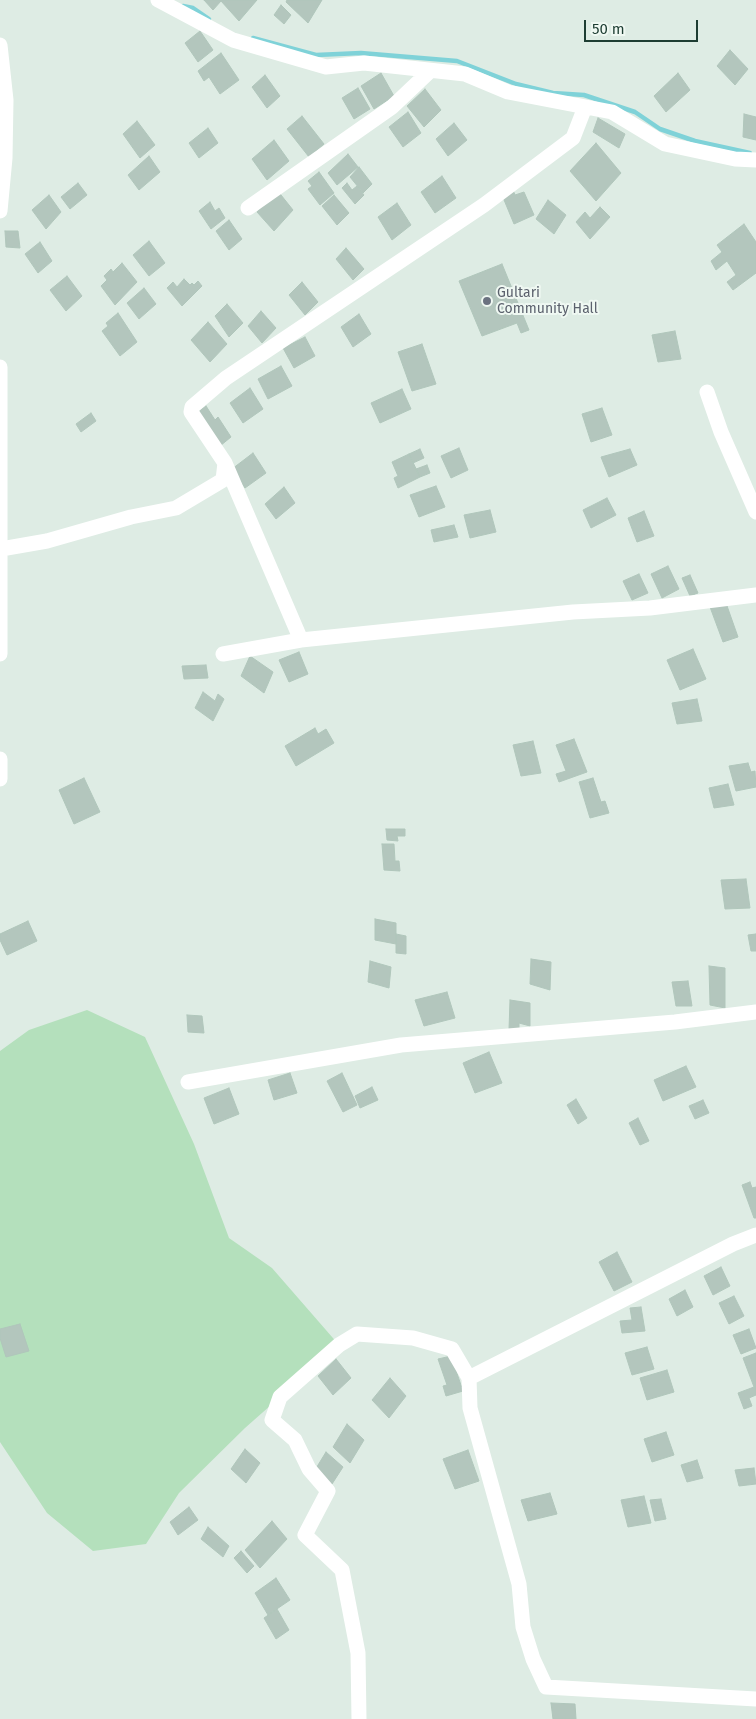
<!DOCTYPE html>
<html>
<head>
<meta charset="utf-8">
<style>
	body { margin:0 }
	#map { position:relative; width:756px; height:1719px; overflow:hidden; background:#deece4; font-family:"Fira Sans",sans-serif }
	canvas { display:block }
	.scale { position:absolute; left:584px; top:20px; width:114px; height:22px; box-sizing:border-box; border:2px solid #1d3d32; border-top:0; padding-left:6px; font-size:15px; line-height:18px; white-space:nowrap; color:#1d3d32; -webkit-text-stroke:4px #eff8f2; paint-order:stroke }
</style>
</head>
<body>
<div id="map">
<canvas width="756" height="1719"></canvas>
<div class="scale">50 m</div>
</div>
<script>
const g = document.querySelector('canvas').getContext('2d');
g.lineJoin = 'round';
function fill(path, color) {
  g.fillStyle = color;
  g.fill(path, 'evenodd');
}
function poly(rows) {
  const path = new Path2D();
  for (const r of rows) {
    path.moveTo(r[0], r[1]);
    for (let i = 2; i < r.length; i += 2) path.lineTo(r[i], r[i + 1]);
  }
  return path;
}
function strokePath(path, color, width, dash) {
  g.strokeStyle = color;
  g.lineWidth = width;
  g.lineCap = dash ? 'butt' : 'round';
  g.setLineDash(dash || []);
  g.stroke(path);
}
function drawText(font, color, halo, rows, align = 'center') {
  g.font = font + ' "Fira Sans",sans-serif';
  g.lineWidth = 4;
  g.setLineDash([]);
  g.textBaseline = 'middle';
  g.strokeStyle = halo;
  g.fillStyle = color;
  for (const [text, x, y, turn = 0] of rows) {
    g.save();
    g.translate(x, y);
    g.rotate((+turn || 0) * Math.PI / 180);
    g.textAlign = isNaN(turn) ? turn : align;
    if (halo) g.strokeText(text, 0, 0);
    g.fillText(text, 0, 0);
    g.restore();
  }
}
fill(poly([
	[87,1010,145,1037,194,1144,229,1238,272,1268,339,1345,245,1428,179,1493,146,1544,93,1551,47,1513,0,1442,0,1051,29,1030]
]), '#b4e0bc');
strokePath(poly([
	[183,6,193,8,209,19],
	[253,38,316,55,361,53,457,61,516,84,553,93,584,95,635,112,660,129,695,141,750,153]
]), '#7fd2d8', 4.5);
const building = poly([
	[204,0,257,0,239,21,221,1,213,10,204,0],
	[287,0,322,0,308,23,286,2,287,0],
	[281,5,291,15,284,24,274,15,281,5],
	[200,31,213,50,198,62,185,43,200,31],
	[730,50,748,69,735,85,717,66,730,50],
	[221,53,239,80,220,94,209,77,204,81,198,71,221,53],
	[381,73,394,96,374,109,361,86,381,73],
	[678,73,690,90,666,112,654,96,678,73],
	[265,75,280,96,267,108,252,87,265,75],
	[358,88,370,109,354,119,342,98,358,88],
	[425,89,441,110,424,127,407,106,425,89],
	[408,112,421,133,403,147,389,127,408,112],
	[744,114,756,117,756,140,743,137,744,114],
	[302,116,324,144,309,157,287,129,302,116],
	[598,118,625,134,619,148,593,132,598,118],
	[137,121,155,145,140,158,123,134,137,121],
	[454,123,467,140,448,156,436,139,454,123],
	[208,128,218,143,199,158,189,143,208,128],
	[274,140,289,161,267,180,252,159,274,140],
	[596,143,621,173,596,201,570,171,596,143],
	[348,154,358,167,337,185,328,173,348,154],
	[149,156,160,172,139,190,128,175,149,156],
	[359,167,372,184,363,193,350,177,359,167],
	[319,172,334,193,320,205,308,189,312,186,308,181,319,172],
	[442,176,456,198,435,213,421,192,442,176],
	[78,183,87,195,70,209,61,197,78,183],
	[347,183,352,190,357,186,364,195,355,204,342,188,347,183],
	[277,190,293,210,274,231,257,212,277,190],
	[513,190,515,195,524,192,534,215,514,224,502,195,513,190],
	[49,195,61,212,46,229,32,210,49,195],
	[334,195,349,213,337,225,322,206,334,195],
	[548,200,566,215,554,234,536,219,548,200],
	[210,202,215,211,219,208,225,218,211,229,199,211,210,202],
	[397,203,411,225,392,240,378,217,397,203],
	[600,207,610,217,590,239,576,222,585,212,590,218,600,207],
	[229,220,242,239,229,250,216,231,229,220],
	[744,224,756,242,756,273,733,290,727,282,736,275,727,261,716,270,711,261,722,252,717,245,744,224],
	[5,231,18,231,20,248,6,247,5,231],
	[149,241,165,263,149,276,133,255,149,241],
	[40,242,52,261,38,273,25,254,40,242],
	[346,248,364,269,353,280,336,259,346,248],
	[122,263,137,282,115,305,101,286,107,280,104,276,111,269,113,272,122,263],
	[502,264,529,330,521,333,517,323,482,336,459,281,502,264],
	[67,276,82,296,66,311,50,290,67,276],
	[184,279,190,285,192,283,194,285,198,281,202,286,182,306,167,288,173,282,177,287,184,279],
	[302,282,318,302,305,315,289,295,302,282],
	[144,288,156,304,139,319,127,303,144,288],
	[227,304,243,323,229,337,215,316,227,304],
	[261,311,276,328,262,343,248,326,261,311],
	[118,313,137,342,120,356,102,331,108,326,106,323,118,313],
	[359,314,371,334,353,347,341,327,359,314],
	[208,322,227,344,210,362,191,340,208,322],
	[675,331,681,359,658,362,652,335,675,331],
	[305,337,315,356,294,368,283,348,305,337],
	[422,344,436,384,412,391,398,352,422,344],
	[281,366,292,386,268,399,258,379,281,366],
	[250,388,263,409,243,423,230,403,250,388],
	[402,389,411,409,380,423,371,403,402,389],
	[206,406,215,420,218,417,231,437,220,446,198,412,206,406],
	[602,408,612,435,591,442,582,414,602,408],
	[91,413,96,421,81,432,76,424,91,413],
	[459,448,468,470,451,478,441,456,459,448],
	[420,449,424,458,413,463,409,454,420,449],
	[630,449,637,465,609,477,601,457,630,449],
	[253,453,266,473,245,488,232,469,253,453],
	[409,454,420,477,398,488,394,478,398,476,392,462,409,454],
	[427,465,430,473,420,477,416,469,427,465],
	[436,486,445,507,419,517,410,495,436,486],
	[284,487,295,503,276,519,265,504,284,487],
	[607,498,616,515,591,528,583,510,607,498],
	[490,510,496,532,470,538,464,515,490,510],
	[644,511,654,536,637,542,628,518,644,511],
	[454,525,458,537,434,542,431,530,454,525],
	[668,566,679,589,662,598,651,574,668,566],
	[639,574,648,593,632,600,623,581,639,574],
	[690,575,698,593,690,596,682,578,690,575],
	[726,603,738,637,723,642,710,607,726,603],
	[693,649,706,679,680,690,667,660,693,649],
	[299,652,308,674,289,682,279,660,299,652],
	[250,656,273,672,264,693,241,676,250,656],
	[206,665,208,678,184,679,182,666,206,665],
	[203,692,215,701,218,694,224,699,213,721,195,708,203,692],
	[697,699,702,721,677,724,672,703,697,699],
	[315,728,318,734,326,729,334,743,296,766,285,746,315,728],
	[574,739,587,772,559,782,556,774,566,771,556,745,574,739],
	[533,741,541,773,521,776,513,745,533,741],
	[748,763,751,772,755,771,756,787,736,791,729,766,748,763],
	[84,778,100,812,74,824,59,790,84,778],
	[593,778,601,802,605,801,609,813,590,818,579,782,593,778],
	[728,784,734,805,714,808,709,788,728,784],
	[386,829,405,829,405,836,397,836,398,841,387,840,386,829],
	[382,844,394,844,395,861,399,861,400,871,384,870,382,844],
	[746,879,750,908,725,909,721,880,746,879],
	[375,919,396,923,396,944,375,940,375,919],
	[28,921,37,941,7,955,0,940,0,934,28,921],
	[396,934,406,936,406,954,396,953,396,934],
	[756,934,756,951,751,951,748,935,756,934],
	[531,959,551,962,550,990,530,984,531,959],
	[370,961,391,967,389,988,368,982,370,961],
	[709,966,725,968,725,1008,710,1005,709,966],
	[688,981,692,1006,676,1006,672,982,688,981],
	[447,992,455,1018,424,1026,415,1000,447,992],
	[510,1000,530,1003,530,1026,519,1023,519,1032,509,1030,510,1000],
	[187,1015,202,1016,204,1033,188,1032,187,1015],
	[489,1052,502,1083,475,1093,463,1063,489,1052],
	[686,1066,696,1087,663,1101,654,1080,686,1066],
	[290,1073,297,1093,274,1100,268,1080,290,1073],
	[342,1073,357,1105,343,1112,327,1081,342,1073],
	[372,1087,378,1100,360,1108,355,1096,372,1087],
	[229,1088,239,1114,214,1124,204,1098,229,1088],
	[576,1099,587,1118,578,1124,567,1105,576,1099],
	[703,1100,709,1113,695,1119,689,1106,703,1100],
	[638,1118,649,1141,640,1145,629,1123,638,1118],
	[750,1182,752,1188,756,1187,756,1218,754,1218,742,1185,750,1182],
	[617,1252,632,1282,614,1291,599,1262,617,1252],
	[721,1267,730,1286,713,1295,704,1276,721,1267],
	[685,1290,693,1307,677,1316,669,1299,685,1290],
	[734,1296,744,1316,729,1324,719,1303,734,1296],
	[641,1307,645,1331,622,1333,620,1321,632,1320,630,1308,641,1307],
	[20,1324,29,1351,6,1357,0,1338,0,1329,20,1324],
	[749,1329,756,1348,741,1354,733,1335,749,1329],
	[647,1347,654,1369,632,1375,625,1353,647,1347],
	[756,1353,756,1395,749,1398,752,1406,744,1409,738,1393,754,1387,743,1358,756,1353],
	[451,1356,463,1391,446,1396,443,1386,447,1385,438,1359,451,1356],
	[336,1359,351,1378,333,1395,318,1376,336,1359],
	[667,1370,674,1392,647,1400,640,1378,667,1370],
	[390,1378,406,1396,389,1418,372,1400,390,1378],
	[347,1424,364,1440,350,1463,333,1447,347,1424],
	[666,1432,674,1455,652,1462,644,1439,666,1432],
	[245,1449,260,1463,246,1483,231,1469,245,1449],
	[468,1450,479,1481,455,1489,443,1459,468,1450],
	[326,1452,343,1467,332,1484,315,1470,326,1452],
	[697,1460,703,1478,687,1482,681,1465,697,1460],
	[754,1468,756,1484,739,1486,735,1470,754,1468],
	[550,1493,557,1514,528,1521,521,1500,550,1493],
	[644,1496,651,1523,628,1527,621,1500,644,1496],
	[661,1499,666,1519,655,1521,650,1500,661,1499],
	[189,1507,198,1520,178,1535,170,1522,189,1507],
	[272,1521,287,1539,260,1568,245,1550,272,1521],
	[208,1527,229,1546,223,1557,201,1539,208,1527],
	[241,1551,254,1566,247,1573,234,1558,241,1551],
	[276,1578,290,1600,268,1615,255,1593,276,1578],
	[277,1609,289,1630,276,1639,264,1618,277,1609],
	[551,1703,575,1704,576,1719,553,1719,551,1703]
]);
fill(building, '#b3c6bd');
strokePath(building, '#b0c6bb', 1);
strokePath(poly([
	[158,0,233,40,326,67,364,63,465,74,508,92,612,112,665,144,735,159,756,160],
	[0,45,6,100,5,158,0,211],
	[248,208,392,107,430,71],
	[0,367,0,654],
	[707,392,721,432,756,512],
	[1,549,47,541,131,517,176,508,223,480,225,463],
	[301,640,225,463,191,412,192,407,226,378,484,205,573,138,585,107],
	[223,654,301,640,573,612,650,608,756,595],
	[0,759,0,779],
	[188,1082,401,1045,675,1022,756,1012],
	[469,1378,733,1244,756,1235],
	[359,1719,358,1653,342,1570,305,1535,328,1491,309,1469,295,1440,272,1420,280,1397,339,1345,357,1334,413,1338,452,1349,469,1378,470,1408,519,1584,523,1627,533,1659,546,1687,756,1699]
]), '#fff', 15);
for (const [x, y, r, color] of [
	[487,301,5,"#6b7280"]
]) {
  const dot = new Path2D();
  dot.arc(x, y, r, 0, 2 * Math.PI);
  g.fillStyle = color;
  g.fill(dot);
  strokePath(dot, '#eff8f2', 2);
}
drawText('14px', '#5b616d', '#eff8f2', [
	["Gultari",497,293],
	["Community Hall",497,309]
], 'left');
</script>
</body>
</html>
